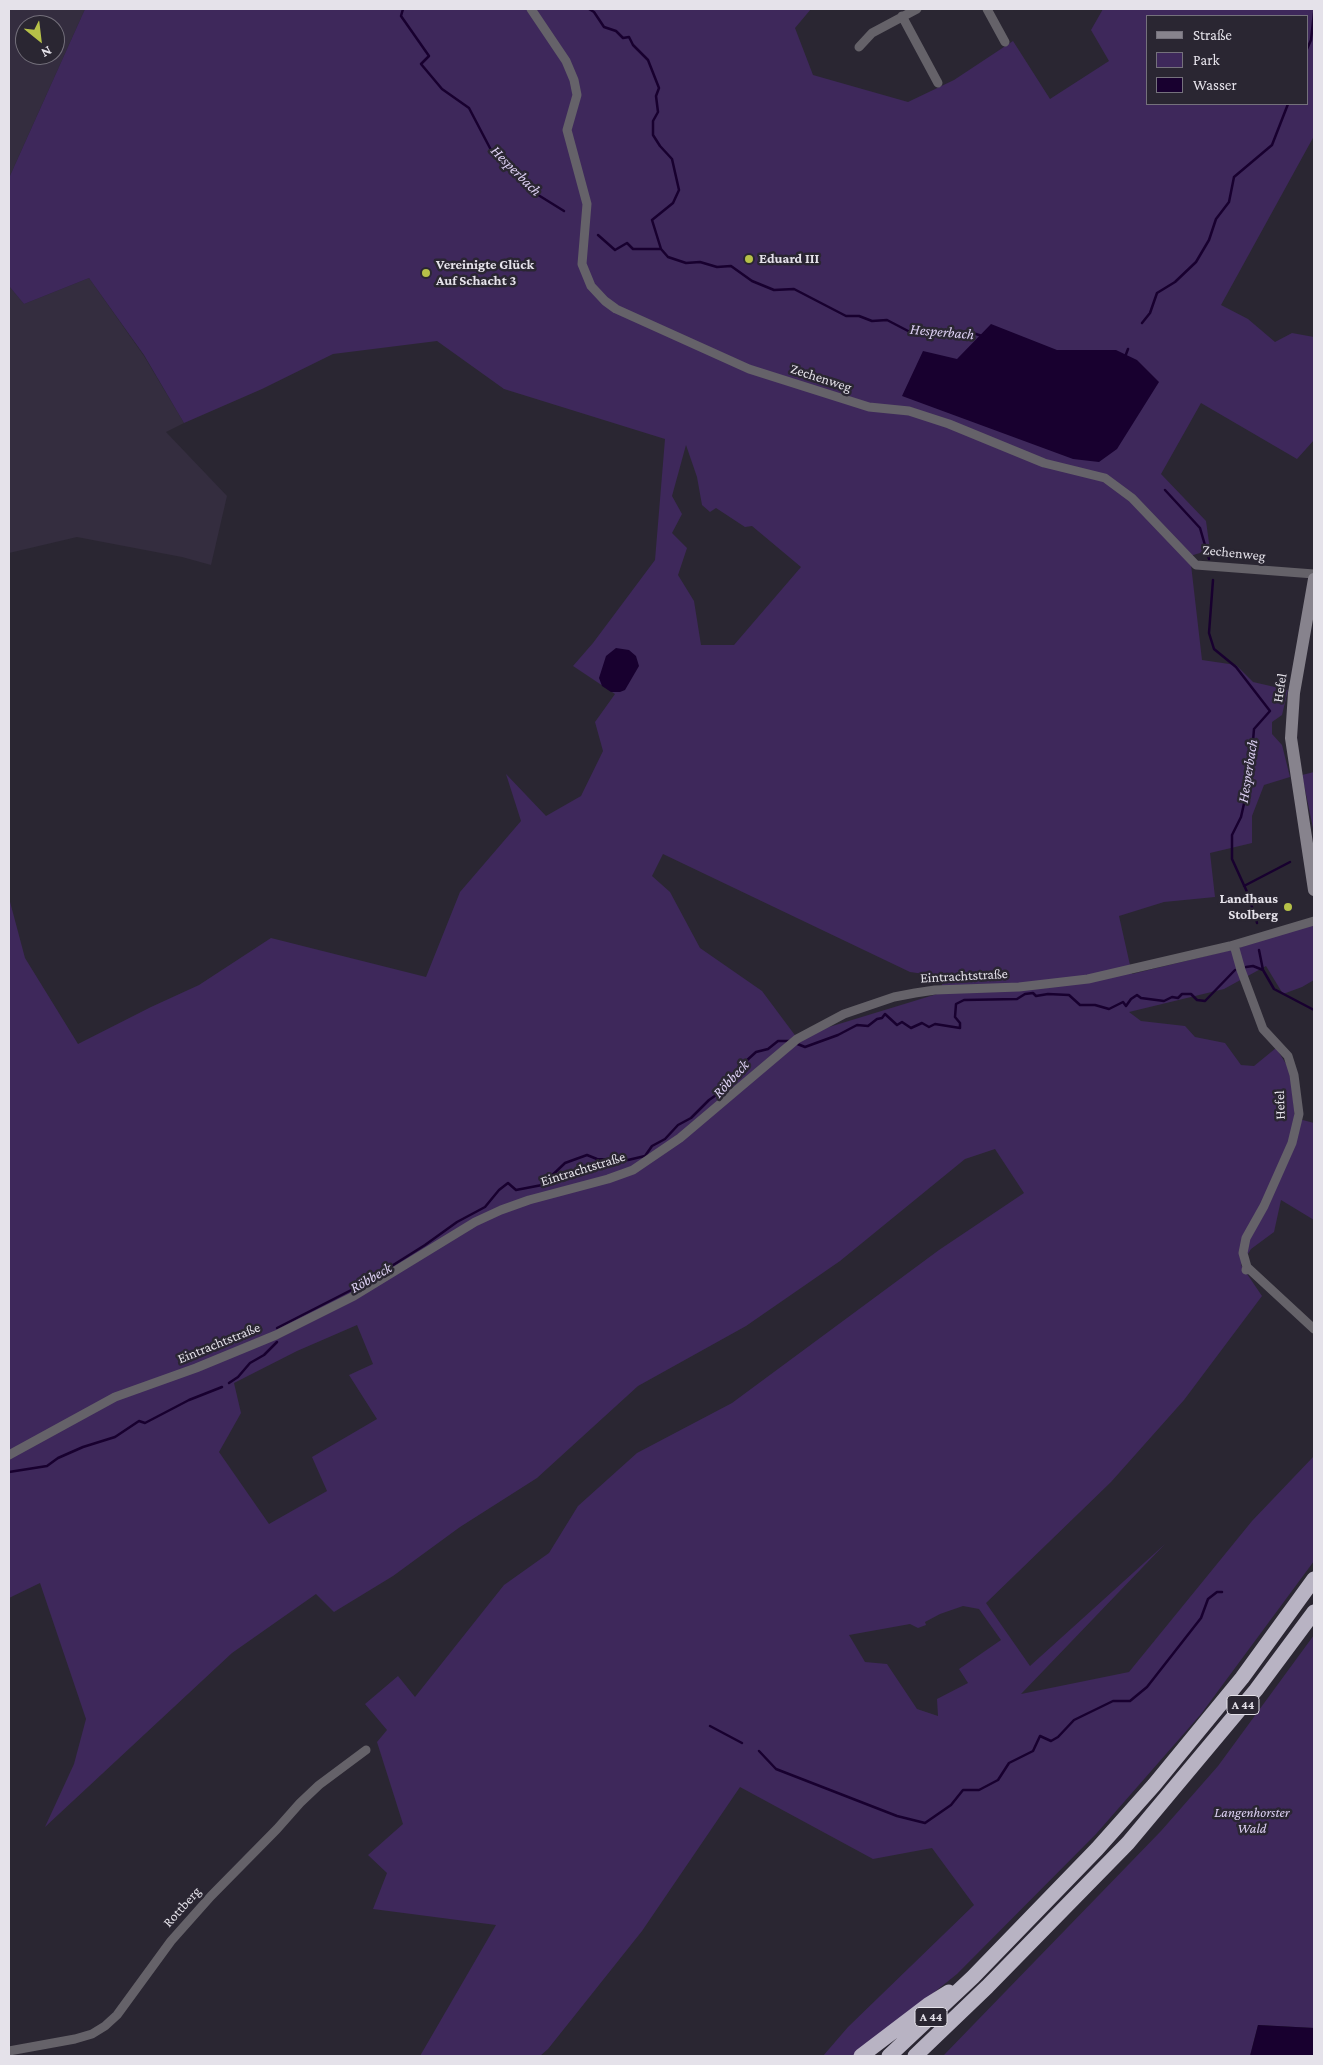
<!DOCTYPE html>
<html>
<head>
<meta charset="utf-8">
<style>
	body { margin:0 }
	#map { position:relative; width:1323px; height:2065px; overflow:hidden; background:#2a2632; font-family:"Crimson Pro",serif }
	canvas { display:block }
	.frame { position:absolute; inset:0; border:10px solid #e5e2ea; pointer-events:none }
	.legend { position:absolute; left:1146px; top:15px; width:162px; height:90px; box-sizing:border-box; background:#2a2632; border:1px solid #75717c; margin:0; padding:6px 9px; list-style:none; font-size:15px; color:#e5e2ea }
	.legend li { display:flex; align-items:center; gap:10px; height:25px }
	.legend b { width:25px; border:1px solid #75717c }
	.north { position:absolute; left:15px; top:15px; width:50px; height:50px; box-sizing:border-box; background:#2a2632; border:1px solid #75717c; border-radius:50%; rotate:151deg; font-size:14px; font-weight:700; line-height:20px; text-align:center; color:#e5e2ea }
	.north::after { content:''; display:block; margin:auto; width:18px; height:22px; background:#b6c148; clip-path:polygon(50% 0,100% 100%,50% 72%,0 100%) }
</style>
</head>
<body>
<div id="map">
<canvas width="1323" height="2065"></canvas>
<div class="frame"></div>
<ul class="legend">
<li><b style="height:6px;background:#87838d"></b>Straße</li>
<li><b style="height:14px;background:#3e285b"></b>Park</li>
<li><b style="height:14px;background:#18002f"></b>Wasser</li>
</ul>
<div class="north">N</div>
</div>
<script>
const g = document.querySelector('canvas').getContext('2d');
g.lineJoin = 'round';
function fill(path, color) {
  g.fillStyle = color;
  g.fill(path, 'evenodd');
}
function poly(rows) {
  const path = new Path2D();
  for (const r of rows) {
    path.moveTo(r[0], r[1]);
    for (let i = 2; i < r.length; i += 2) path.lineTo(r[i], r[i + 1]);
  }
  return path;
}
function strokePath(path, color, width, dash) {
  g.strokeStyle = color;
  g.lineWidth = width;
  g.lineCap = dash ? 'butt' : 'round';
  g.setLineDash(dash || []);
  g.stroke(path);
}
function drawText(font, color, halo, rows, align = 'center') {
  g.font = font + ' "Crimson Pro",serif';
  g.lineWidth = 5;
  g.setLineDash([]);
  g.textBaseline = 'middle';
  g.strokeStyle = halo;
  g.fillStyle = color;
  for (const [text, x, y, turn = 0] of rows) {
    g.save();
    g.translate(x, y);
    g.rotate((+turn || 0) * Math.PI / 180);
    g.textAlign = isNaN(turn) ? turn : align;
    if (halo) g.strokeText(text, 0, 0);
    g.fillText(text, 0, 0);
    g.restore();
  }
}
fill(poly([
	[9,9,85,9,9,178],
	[25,25,55,25,55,55,25,55],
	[89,278,144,356,184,423,166,432,227,496,211,565,182,557,77,537,9,553,9,286,24,304]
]), '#342d3f');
fill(poly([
	[85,9,811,9,795,28,813,75,908,102,954,80,1013,41,1050,99,1109,61,1091,30,1103,9,1314,9,1314,136,1221,305,1248,319,1275,342,1292,333,1314,337,1314,440,1297,459,1201,403,1161,474,1206,521,1210,550,1190,556,1202,660,1236,665,1253,682,1288,690,1282,715,1272,722,1272,734,1282,745,1290,777,1264,785,1252,816,1252,843,1210,853,1215,897,1164,902,1119,916,1132,974,1239,948,1265,936,1314,919,1314,980,1302,987,1283,994,1266,966,1224,989,1129,1012,1141,1021,1185,1026,1195,1037,1225,1043,1241,1065,1254,1066,1276,1048,1290,1070,1295,1118,1314,1123,1314,1220,1281,1200,1274,1232,1251,1249,1241,1265,1262,1296,1184,1400,1111,1482,986,1603,1030,1666,1165,1544,1021,1694,1129,1672,1252,1521,1314,1456,1314,1561,1201,1714,1096,1834,957,1974,855,2056,823,2056,848,2027,974,1905,932,1848,873,1859,740,1787,642,1931,548,2049,540,2056,420,2056,496,1925,373,1909,387,1873,368,1855,403,1824,377,1742,387,1730,365,1704,398,1676,415,1697,504,1585,549,1553,578,1506,637,1453,732,1403,939,1250,1024,1193,995,1149,965,1159,840,1261,746,1326,638,1386,537,1478,460,1527,393,1576,334,1612,316,1594,232,1653,45,1827,74,1764,86,1719,40,1583,9,1598,9,898,25,958,78,1044,151,1007,199,985,271,938,426,977,460,892,521,821,506,774,546,816,581,796,603,751,595,722,615,694,573,666,593,643,655,560,665,439,504,389,437,341,333,354,262,389,184,423,144,355,89,278,24,304,9,286,9,178],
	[1147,16,1307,16,1307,104,1147,104],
	[686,445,697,477,702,505,710,512,716,508,745,527,752,526,801,567,734,645,701,645,694,601,678,575,687,548,672,533,682,514,672,496],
	[663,854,910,972,946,977,937,994,816,1031,800,1042,762,991,700,948,670,892,652,876],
	[357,1325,373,1364,349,1375,377,1419,312,1457,327,1491,269,1524,219,1452,241,1413,234,1383,297,1351],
	[963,1606,979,1609,1001,1640,959,1669,968,1683,937,1699,938,1716,917,1709,887,1664,865,1662,849,1635,910,1624,918,1628,926,1625,925,1622,940,1614],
	[1314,772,1314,833,1302,775],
	[1314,1635,1314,2028,1258,2025,1250,2056,943,2056,1161,1831,1218,1766]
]), '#3e285b');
fill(poly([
	[991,324,1057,350,1116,350,1137,360,1159,382,1117,449,1099,462,1073,459,902,396,923,351,957,359],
	[616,648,629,650,636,656,639,666,625,690,620,692,611,692,602,686,599,678,606,656],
	[1258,2025,1314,2028,1314,2056,1250,2056]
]), '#18002f');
strokePath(poly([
	[403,9,401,16,429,56,421,64,442,89,469,108,491,150,508,167,535,193,564,211],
	[589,9,594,12,604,27,616,31,623,38,629,37,633,45,648,60,659,88,656,96,658,112,653,121,653,135,660,146,672,159,679,190,673,203,652,220,661,249],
	[1307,49,1311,40,1314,13],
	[598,235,615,250,627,243,633,249,661,249,668,257,686,263,700,262,717,267,731,266,752,281,774,290,794,289,846,316,859,316,872,321,887,320,910,332,976,334,982,336],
	[1142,323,1150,313,1157,293,1175,282,1196,262,1209,240,1216,219,1229,202,1234,177,1272,145,1288,104],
	[1125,357,1128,349],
	[1165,490,1200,528,1209,559],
	[1213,580,1209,633,1214,649,1236,667,1270,711,1254,729,1250,777,1241,817,1232,835,1232,859,1248,894,1257,923],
	[1244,886,1290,862],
	[1259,950,1263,970,1274,989,1314,1010],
	[1246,967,1253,966,1263,970],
	[795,1043,805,1047,838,1035,857,1025,868,1026,877,1019,882,1018,885,1014,897,1025,902,1022,911,1028,922,1023,929,1027,935,1024,960,1028,960,1023,955,1017,956,1004,964,1000,1017,999,1025,994,1033,993,1036,996,1048,994,1069,995,1080,1005,1095,1005,1109,1009,1123,1002,1126,1006,1131,999,1137,995,1141,998,1164,1001,1172,997,1178,998,1182,994,1191,994,1197,1000,1205,1001,1235,970],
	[277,1328,363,1284,425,1245,457,1222,485,1207,499,1190,508,1183,516,1190,542,1185,565,1163,587,1155,597,1159,628,1160,645,1156,652,1146,665,1139,678,1125,691,1118,709,1100,722,1091,733,1077,739,1075,745,1062,756,1052,768,1049,778,1041,790,1041],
	[229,1383,238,1377,250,1363,264,1355,277,1342],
	[9,1472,47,1466,58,1458,83,1447,115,1437,139,1421,145,1423,189,1400,222,1387],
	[710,1726,742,1743],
	[759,1751,776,1769,897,1816,925,1823,951,1805,963,1790,979,1790,998,1780,1009,1763,1033,1751,1040,1736,1051,1741,1058,1737,1074,1720,1113,1701,1130,1701,1147,1687,1201,1618,1208,1599,1217,1592,1222,1592]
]), '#18002f', 2.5);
strokePath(poly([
	[531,9,566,61,574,80,577,95,567,130,587,204,582,264,591,286,605,301,616,309,749,369,869,407,909,411,949,424,1044,463,1105,478,1132,498,1196,565,1314,574],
	[987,9,1005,42],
	[902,16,938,83],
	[859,47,872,33,917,9],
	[1234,945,1241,970,1263,1029,1288,1056,1294,1075,1299,1114,1292,1143,1264,1206,1246,1238,1243,1253,1247,1267,1246,1270],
	[1247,1267,1314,1329],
	[9,1455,115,1397,196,1368,276,1335,354,1296,475,1222,501,1210,529,1200,608,1179,633,1170,680,1138,797,1039,844,1014,894,997,915,993,935,990,1019,987,1088,979,1230,946,1314,921],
	[9,2051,75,2039,92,2034,105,2026,117,2015,171,1941,211,1896,277,1829,300,1803,319,1785,366,1750]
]), '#656269', 9);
strokePath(poly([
	[1314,579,1294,693,1291,738,1314,890]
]), '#87838d', 12);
strokePath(poly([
	[861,2056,928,2005,949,1992],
	[889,2056,973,1977,1097,1849,1154,1785,1242,1678,1314,1579],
	[915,2056,987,1987,1128,1843,1256,1690,1314,1612]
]), '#b8b3c3', 15);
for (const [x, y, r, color] of [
	[749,259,5,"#b6c148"],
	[426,273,5,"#b6c148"],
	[1288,907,5,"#b6c148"]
]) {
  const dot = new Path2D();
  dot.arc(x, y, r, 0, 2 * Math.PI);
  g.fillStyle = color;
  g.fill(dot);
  strokePath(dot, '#2a2632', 2);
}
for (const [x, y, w] of [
	[1243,1705,32],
	[931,2017,32]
]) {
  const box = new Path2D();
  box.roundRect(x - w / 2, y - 9.5, w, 19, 4);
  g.fillStyle = '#2a2632';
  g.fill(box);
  strokePath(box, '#e5e2ea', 1);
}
drawText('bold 12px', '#e5e2ea', null, [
	["A 44",1243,1705],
	["A 44",931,2017]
]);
drawText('bold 14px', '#e5e2ea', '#2a2632', [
	["Eduard III",759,259],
	["Vereinigte Glück",436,265],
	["Auf Schacht 3",436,281],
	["Landhaus",1278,899,"right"],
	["Stolberg",1278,915,"right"]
], 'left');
drawText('14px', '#e5e2ea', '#2a2632', [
	["Zechenweg",821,378,18],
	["Zechenweg",1234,553,6],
	["Hefel",1280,688,-81],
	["Eintrachtstraße",964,976,-3],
	["Hefel",1280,1105,-92],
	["Eintrachtstraße",583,1169,-17],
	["Eintrachtstraße",219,1343,-22],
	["Rottberg",182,1907,-48]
]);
drawText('italic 14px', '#ddd1f3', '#2a2632', [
	["Langenhorster",1252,1813],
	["Wald",1252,1829]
]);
drawText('italic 15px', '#ddd0f3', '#2a2632', [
	["Hesperbach",516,171,45],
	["Hesperbach",942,332,5],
	["Hesperbach",1248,771,-81],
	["Röbbeck",731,1079,-47],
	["Röbbeck",371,1278,-30]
]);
</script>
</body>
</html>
